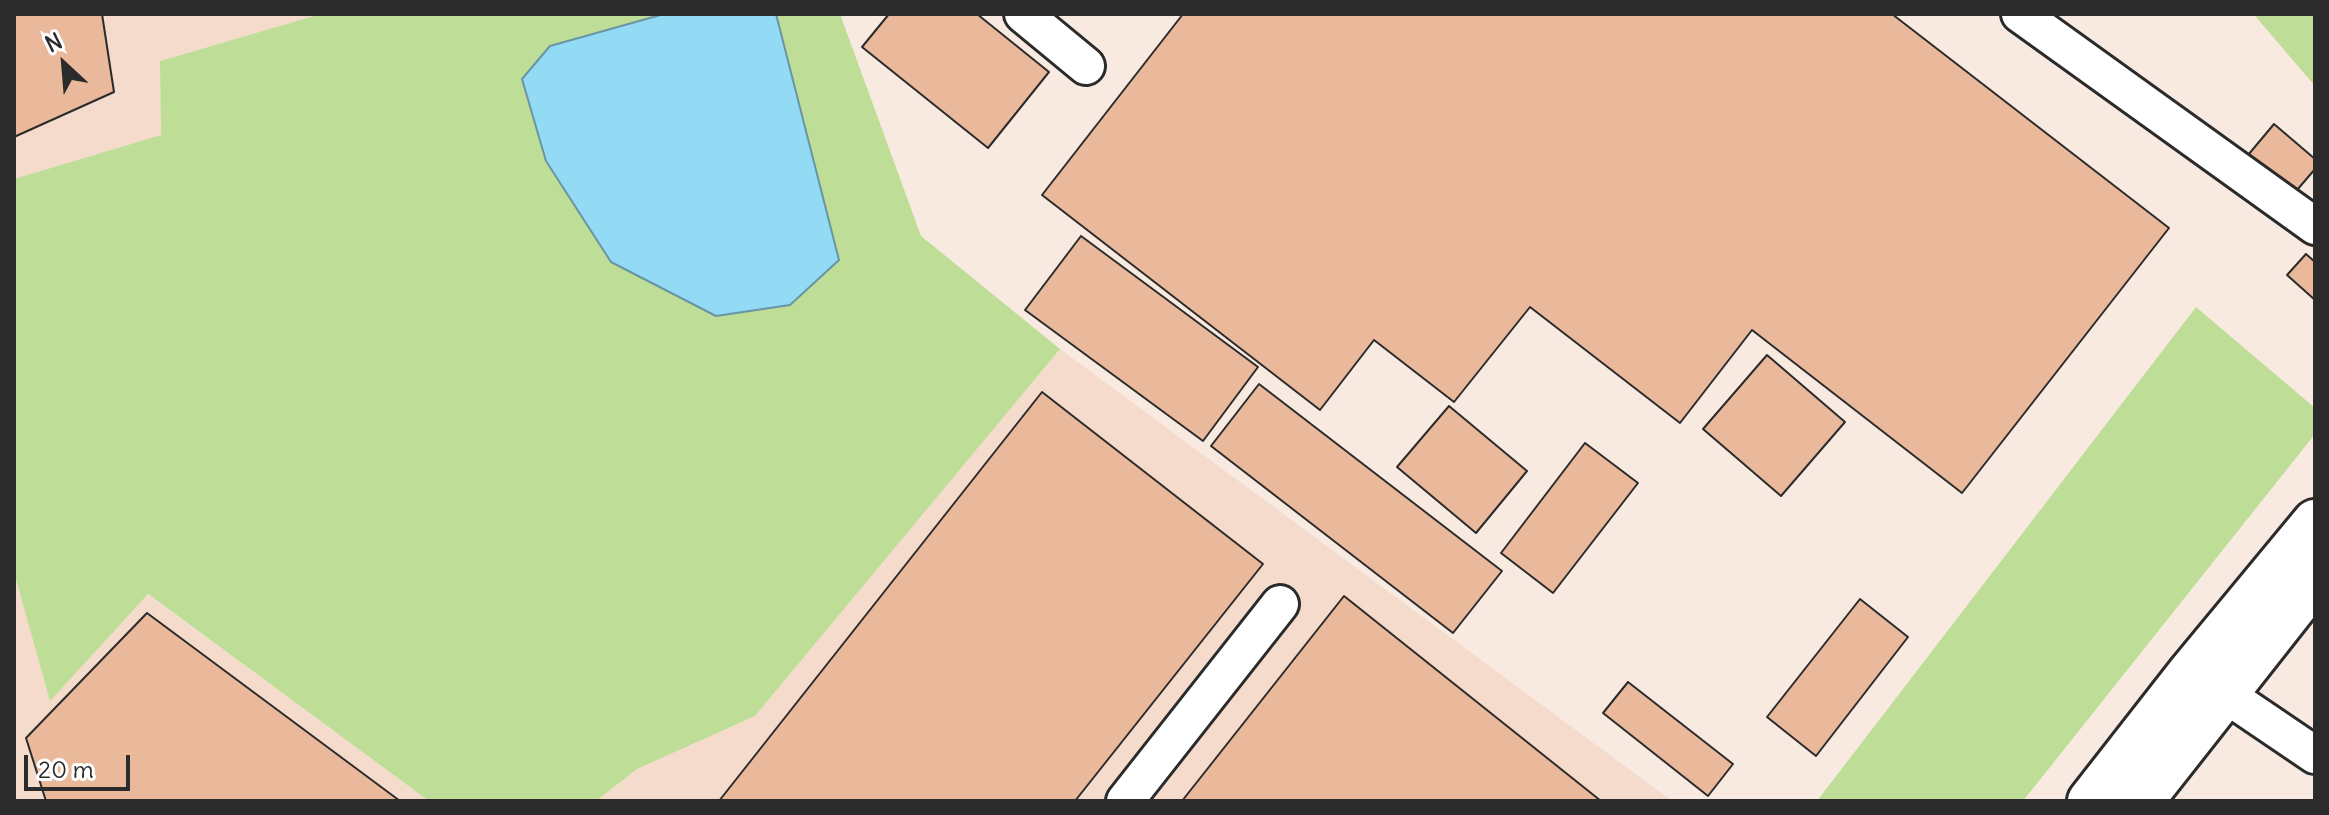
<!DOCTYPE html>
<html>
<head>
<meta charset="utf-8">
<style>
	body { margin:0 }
	#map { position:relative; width:2329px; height:815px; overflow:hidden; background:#f9eae1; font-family:Delius,sans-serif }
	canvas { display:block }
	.frame { position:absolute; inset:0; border:16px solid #2b2b2b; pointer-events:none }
	.north { position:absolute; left:24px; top:24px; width:80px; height:80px; -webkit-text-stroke:6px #fff; paint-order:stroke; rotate:334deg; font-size:22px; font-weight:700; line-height:32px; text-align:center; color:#2b2b2b }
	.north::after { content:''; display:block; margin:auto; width:28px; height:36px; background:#2b2b2b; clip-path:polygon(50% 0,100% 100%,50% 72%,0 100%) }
	.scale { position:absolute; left:24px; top:755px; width:106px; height:36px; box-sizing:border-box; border:4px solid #2b2b2b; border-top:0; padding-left:10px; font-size:24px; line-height:28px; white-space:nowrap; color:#2b2b2b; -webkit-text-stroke:6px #fff; paint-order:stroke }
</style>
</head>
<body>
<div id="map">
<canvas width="2329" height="815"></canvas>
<div class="frame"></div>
<div class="north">N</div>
<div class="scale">20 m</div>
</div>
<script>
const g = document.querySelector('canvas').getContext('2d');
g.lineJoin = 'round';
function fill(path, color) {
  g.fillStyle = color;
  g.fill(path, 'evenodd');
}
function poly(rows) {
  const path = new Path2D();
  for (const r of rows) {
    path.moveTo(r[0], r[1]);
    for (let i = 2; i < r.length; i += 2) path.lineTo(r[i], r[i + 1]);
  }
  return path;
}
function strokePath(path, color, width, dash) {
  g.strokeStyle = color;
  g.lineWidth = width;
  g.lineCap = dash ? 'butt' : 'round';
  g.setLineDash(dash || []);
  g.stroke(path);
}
fill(poly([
	[14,14,321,14,160,61,161,135,14,179],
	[1060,349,1672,801,596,801,637,769,755,716],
	[14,572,50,700,147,594,429,801,14,801]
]), '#f4dbcc');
fill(poly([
	[321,14,840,14,921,236,1060,349,755,716,637,769,596,801,429,801,148,594,50,701,14,572,14,179,161,135,160,61],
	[2258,14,2315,14,2315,86,2256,17],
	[2196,307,2315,408,2315,434,2023,801,1817,801]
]), '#bedd96');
const water = poly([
	[664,14,776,14,839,260,790,305,716,316,611,262,546,161,522,79,550,46,664,14]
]);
fill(water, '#93dbf5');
strokePath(water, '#6995a4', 2);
const building = poly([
	[14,14,102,14,114,92,14,137,14,14],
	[889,14,977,14,1049,72,988,148,862,47,889,14],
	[1183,14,1892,14,2169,228,1962,493,1752,330,1680,423,1530,307,1454,402,1374,340,1320,410,1042,195,1183,14],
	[2274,124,2315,159,2315,169,2274,217,2228,179,2274,124],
	[1081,236,1258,367,1203,441,1025,310,1081,236],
	[2306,254,2315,262,2315,300,2287,275,2306,254],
	[1767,355,1845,422,1781,496,1703,429,1767,355],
	[1259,384,1502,571,1453,633,1211,446,1259,384],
	[1042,392,1263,564,1075,801,719,801,1042,392],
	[1449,406,1527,471,1476,533,1397,467,1449,406],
	[1585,443,1638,483,1553,593,1501,553,1585,443],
	[1344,596,1601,801,1182,801,1344,596],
	[1860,599,1908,637,1816,756,1767,717,1860,599],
	[147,613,400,801,46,801,26,738,147,613],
	[1628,682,1733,764,1708,796,1603,713,1628,682]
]);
fill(building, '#eab99b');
strokePath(building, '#2b2b2b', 2);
const minor = poly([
	[1023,14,1086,66],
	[2020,14,2315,226],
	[2225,694,2315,755],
	[1125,801,1280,604]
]);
const trunk = poly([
	[2090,801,2190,673,2315,522],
	[2141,801,2315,580]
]);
strokePath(minor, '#2b2b2b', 42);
strokePath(trunk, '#2b2b2b', 50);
strokePath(minor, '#fff', 36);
strokePath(trunk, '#fff', 44);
</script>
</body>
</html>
